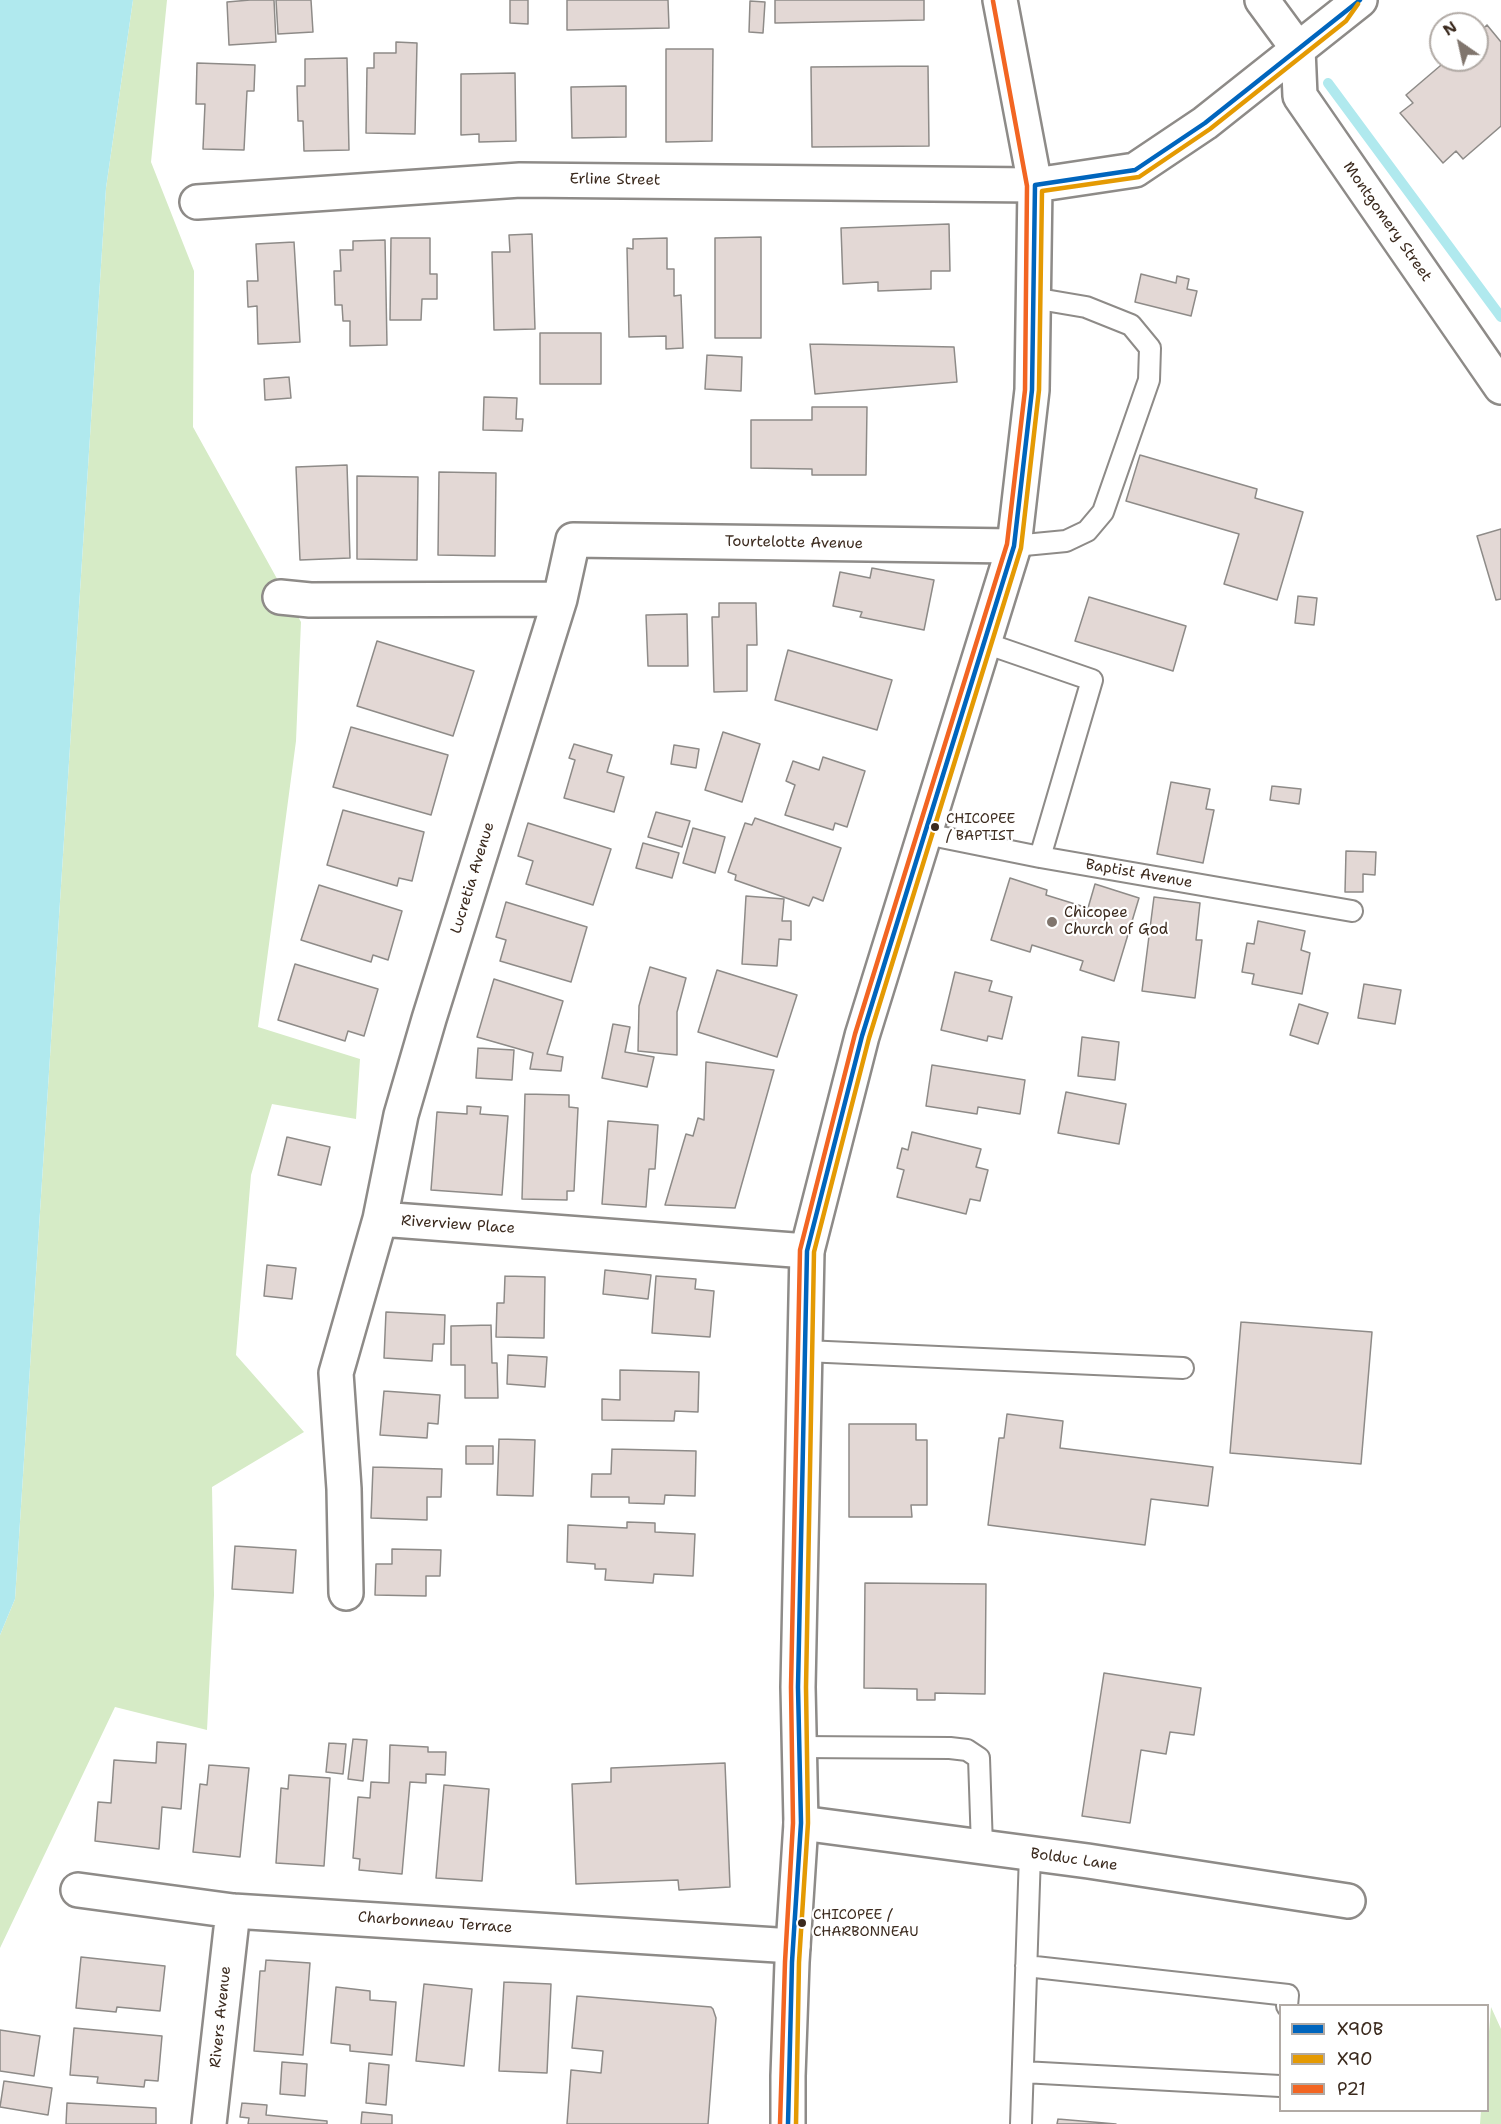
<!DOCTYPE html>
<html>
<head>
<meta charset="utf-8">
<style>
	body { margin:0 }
	#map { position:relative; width:1501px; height:2124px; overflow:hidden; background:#fff; font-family:"Shantell Sans",sans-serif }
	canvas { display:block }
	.legend { position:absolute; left:1279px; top:2004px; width:210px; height:108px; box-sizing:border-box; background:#fff; border:2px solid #b1aaa5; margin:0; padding:8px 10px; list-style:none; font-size:18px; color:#3b2a1e }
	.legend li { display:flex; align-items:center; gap:12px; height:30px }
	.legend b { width:30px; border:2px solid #b1aaa5 }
	.north { position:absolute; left:1429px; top:12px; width:60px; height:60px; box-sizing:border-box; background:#fff; border:2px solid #b1aaa5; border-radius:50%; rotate:326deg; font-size:16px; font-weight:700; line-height:24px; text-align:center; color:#3b2a1e }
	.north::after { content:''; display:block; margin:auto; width:21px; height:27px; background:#80756d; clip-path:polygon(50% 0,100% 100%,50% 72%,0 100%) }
</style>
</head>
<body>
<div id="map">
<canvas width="1501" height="2124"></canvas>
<ul class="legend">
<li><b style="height:8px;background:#0065bd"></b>X90B</li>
<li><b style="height:8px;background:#e49a03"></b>X90</li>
<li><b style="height:8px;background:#f26522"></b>P21</li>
</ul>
<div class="north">N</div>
</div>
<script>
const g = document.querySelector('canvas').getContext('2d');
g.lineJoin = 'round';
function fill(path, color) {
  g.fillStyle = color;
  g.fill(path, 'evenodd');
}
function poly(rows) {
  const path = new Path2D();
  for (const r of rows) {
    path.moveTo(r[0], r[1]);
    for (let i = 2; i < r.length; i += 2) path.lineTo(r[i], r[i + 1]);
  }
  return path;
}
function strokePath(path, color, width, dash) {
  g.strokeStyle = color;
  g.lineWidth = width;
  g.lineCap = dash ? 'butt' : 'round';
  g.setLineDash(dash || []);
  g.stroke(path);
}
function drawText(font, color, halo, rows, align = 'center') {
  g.font = font + ' "Shantell Sans",sans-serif';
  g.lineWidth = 4.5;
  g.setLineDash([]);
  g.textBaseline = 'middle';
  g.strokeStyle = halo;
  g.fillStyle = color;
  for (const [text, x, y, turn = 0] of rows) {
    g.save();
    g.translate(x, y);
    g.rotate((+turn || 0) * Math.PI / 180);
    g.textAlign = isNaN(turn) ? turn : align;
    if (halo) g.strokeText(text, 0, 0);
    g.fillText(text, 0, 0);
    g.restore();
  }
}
fill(poly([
	[133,0,167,0,151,162,194,271,193,427,301,622,296,741,258,1027,360,1059,356,1119,272,1104,251,1175,236,1355,304,1432,212,1487,214,1595,207,1730,115,1707,0,1948,0,1635,15,1599,106,188],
	[1491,2007,1501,2029,1501,2124,1480,2124,1481,2111,1488,2110,1488,2044]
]), '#d6ebc6');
fill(poly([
	[0,0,133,0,106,188,15,1599,0,1635]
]), '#b0e9ee');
strokePath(poly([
	[1328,83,1501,317]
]), '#b0e9ee', 10);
const building = poly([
	[250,0,274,0,276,42,229,45,227,2,250,0],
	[276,0,311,0,313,32,278,34,276,0],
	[510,0,528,0,528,24,510,23,510,0],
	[567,0,668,0,669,28,567,30,567,0],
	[775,0,924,0,924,20,775,23,775,0],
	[750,1,765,2,763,33,749,32,750,1],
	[1487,25,1501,42,1501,126,1463,159,1456,151,1443,163,1400,113,1413,103,1406,95,1447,60,1477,60,1477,34,1487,25],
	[396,42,417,43,415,134,366,133,367,68,374,68,374,53,396,53,396,42],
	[666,49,713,49,712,141,666,142,666,49],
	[347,58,349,150,304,151,303,121,298,121,297,86,305,86,305,59,347,58],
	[197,63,255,65,254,91,247,91,244,150,203,149,205,104,196,104,197,63],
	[928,66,929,146,812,147,811,67,928,66],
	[515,73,516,141,479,142,479,134,461,135,461,74,515,73],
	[626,86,626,137,572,138,571,87,626,86],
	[949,224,950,271,931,271,931,289,878,291,878,282,843,284,841,228,949,224],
	[532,234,535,329,494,330,492,252,510,252,509,235,532,234],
	[761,237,761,338,715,338,715,238,761,237],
	[391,238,430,238,430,274,437,274,437,299,422,299,421,320,390,320,391,238],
	[667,238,667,269,674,269,674,296,681,295,683,348,666,349,666,336,629,337,627,248,633,249,633,239,667,238],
	[385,240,387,345,350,346,350,321,343,321,342,305,335,305,334,271,341,271,340,250,353,250,353,241,385,240],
	[294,242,300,342,258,344,257,306,248,307,247,281,258,281,256,244,294,242],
	[1141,274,1176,283,1177,276,1189,279,1187,289,1197,291,1191,316,1135,302,1141,274],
	[540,333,601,333,601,384,540,384,540,333],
	[810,344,954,347,957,382,815,394,810,344],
	[707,355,742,357,741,391,705,389,707,355],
	[289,377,291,398,265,400,264,379,289,377],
	[484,397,517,398,516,419,523,419,522,431,483,430,484,397],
	[812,407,867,407,866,475,812,475,812,469,751,468,751,420,812,420,812,407],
	[1140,455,1257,489,1255,498,1303,512,1277,600,1224,584,1239,534,1126,501,1140,455],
	[347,465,350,558,300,560,296,467,347,465],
	[439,472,496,473,495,556,438,555,439,472],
	[357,476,418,477,417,560,357,559,357,476],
	[1501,529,1501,599,1496,600,1477,536,1501,529],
	[872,568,934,580,924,630,860,617,862,612,833,606,840,572,870,578,872,568],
	[1298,596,1317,598,1314,625,1295,623,1298,596],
	[1089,597,1186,626,1173,671,1075,641,1089,597],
	[719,603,756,603,757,645,747,645,747,691,714,692,712,617,719,617,719,603],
	[687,614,688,666,648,666,646,615,687,614],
	[377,641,474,671,453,736,357,706,377,641],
	[788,650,892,680,877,730,775,700,788,650],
	[351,727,448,755,431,815,333,787,351,727],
	[723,732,760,744,742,802,705,790,723,732],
	[574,744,612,755,607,772,624,777,614,812,564,798,575,760,569,758,574,744],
	[674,745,699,749,696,768,671,764,674,745],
	[823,757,865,771,847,827,835,823,833,830,785,815,795,785,786,781,793,761,819,770,823,757],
	[1171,782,1210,789,1206,809,1214,810,1203,863,1157,854,1171,782],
	[1272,786,1301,789,1299,804,1270,800,1272,786],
	[343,810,424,832,412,881,399,878,397,886,327,865,343,810],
	[656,812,690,821,682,847,648,837,656,812],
	[755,818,841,848,823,901,813,897,809,906,735,880,736,875,728,872,745,823,752,825,755,818],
	[528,823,611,849,593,905,526,884,533,861,518,856,528,823],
	[693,828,725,837,715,873,683,863,693,828],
	[643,843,679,853,672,878,636,868,643,843],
	[1346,851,1376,852,1375,875,1363,874,1363,892,1345,892,1346,851],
	[1010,878,1047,890,1046,895,1088,908,1095,884,1139,898,1114,981,1080,970,1083,961,1032,945,1030,952,991,940,1010,878],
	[319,885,402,911,388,960,373,955,371,962,301,940,319,885],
	[746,896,784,899,782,921,791,921,791,940,779,939,777,966,742,964,746,896],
	[1154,897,1200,903,1196,940,1202,940,1195,998,1142,991,1154,897],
	[506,902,587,927,571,982,500,961,506,940,496,937,506,902],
	[1258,921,1305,931,1301,950,1310,953,1302,994,1252,984,1254,974,1242,972,1247,943,1254,944,1258,921],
	[295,964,378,989,364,1036,348,1031,345,1041,278,1020,295,964],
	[650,967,686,978,677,1012,677,1055,638,1051,639,1006,650,967],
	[717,970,797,995,777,1057,698,1032,717,970],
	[955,972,992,981,989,991,1012,997,1002,1039,988,1036,987,1041,941,1030,955,972],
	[494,979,563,1001,547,1054,563,1057,561,1071,530,1069,533,1053,477,1037,494,979],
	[1364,984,1401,990,1395,1024,1358,1018,1364,984],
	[1299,1004,1328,1013,1318,1044,1290,1035,1299,1004],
	[613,1024,630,1027,625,1052,654,1057,647,1087,602,1078,613,1024],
	[1082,1037,1119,1042,1115,1080,1078,1076,1082,1037],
	[478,1048,514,1050,512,1080,476,1078,478,1048],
	[706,1062,774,1070,735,1208,665,1205,686,1134,693,1136,698,1118,704,1120,706,1062],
	[932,1065,1025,1080,1020,1114,978,1107,977,1114,926,1106,932,1065],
	[1066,1092,1126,1104,1119,1144,1058,1133,1066,1092],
	[525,1094,569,1095,569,1107,578,1108,574,1191,567,1191,567,1200,522,1199,525,1094],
	[467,1106,481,1107,480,1114,508,1116,502,1195,431,1190,437,1112,467,1114,467,1106],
	[608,1121,658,1125,655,1169,649,1169,646,1207,602,1204,608,1121],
	[912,1132,981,1149,976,1167,988,1170,980,1201,970,1199,966,1214,897,1197,904,1170,897,1168,902,1148,908,1150,912,1132],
	[287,1137,330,1147,321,1185,278,1175,287,1137],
	[267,1265,296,1268,292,1299,264,1296,267,1265],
	[605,1270,651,1275,648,1299,603,1294,605,1270],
	[505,1276,545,1277,544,1338,496,1337,497,1303,504,1303,505,1276],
	[656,1276,696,1279,695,1289,714,1291,710,1337,652,1333,656,1276],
	[386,1312,445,1315,444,1344,433,1344,432,1361,384,1358,386,1312],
	[1241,1322,1372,1332,1361,1464,1230,1453,1241,1322],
	[491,1325,492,1363,497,1363,498,1398,465,1398,465,1365,451,1365,451,1326,491,1325],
	[508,1355,547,1357,545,1387,507,1384,508,1355],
	[620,1370,699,1372,698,1412,675,1411,674,1421,602,1420,602,1399,620,1400,620,1370],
	[384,1391,440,1395,438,1424,428,1423,427,1438,380,1435,384,1391],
	[1007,1414,1063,1421,1060,1448,1213,1467,1208,1506,1151,1499,1145,1545,988,1525,999,1438,1004,1438,1007,1414],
	[849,1424,916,1424,916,1440,927,1440,927,1505,911,1505,912,1517,849,1517,849,1424],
	[499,1439,535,1440,533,1496,497,1495,499,1439],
	[466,1446,493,1446,493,1464,466,1464,466,1446],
	[612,1449,696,1451,695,1496,665,1495,664,1504,629,1503,629,1497,591,1497,592,1474,611,1474,612,1449],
	[373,1467,442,1469,441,1497,427,1497,427,1520,371,1518,373,1467],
	[627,1522,655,1523,655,1532,695,1534,693,1576,654,1574,653,1583,605,1580,606,1569,595,1569,595,1564,567,1562,568,1525,627,1528,627,1522],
	[235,1546,296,1550,293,1593,232,1589,235,1546],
	[392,1549,441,1550,440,1576,426,1576,426,1596,375,1595,376,1564,392,1564,392,1549],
	[865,1583,986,1584,985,1694,935,1693,935,1700,917,1700,917,1689,864,1688,865,1583],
	[1104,1673,1201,1688,1194,1735,1170,1732,1166,1754,1141,1750,1130,1823,1082,1816,1104,1673],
	[353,1739,367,1740,363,1781,348,1779,353,1739],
	[157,1742,186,1744,181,1809,162,1807,159,1849,95,1841,98,1802,111,1803,114,1760,156,1763,157,1742],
	[329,1743,346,1744,343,1774,326,1772,329,1743],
	[390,1745,428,1747,428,1752,446,1752,445,1775,426,1774,426,1783,410,1782,402,1874,359,1870,360,1859,353,1858,358,1797,370,1798,371,1782,389,1783,390,1745],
	[725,1763,730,1887,679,1890,678,1880,576,1884,572,1784,611,1782,611,1768,725,1763],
	[209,1765,249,1768,240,1857,193,1852,200,1784,207,1785,209,1765],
	[289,1775,330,1778,324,1866,276,1863,281,1788,288,1789,289,1775],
	[444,1785,489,1789,482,1881,436,1878,444,1785],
	[81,1957,165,1966,160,2011,117,2007,116,2012,76,2008,81,1957],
	[266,1960,310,1963,303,2055,254,2051,260,1971,265,1971,266,1960],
	[504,1982,551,1984,547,2073,499,2071,504,1982],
	[424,1984,472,1989,464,2066,416,2061,424,1984],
	[336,1987,370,1991,370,2000,396,2002,392,2055,350,2051,350,2045,331,2043,336,1987],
	[577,1996,711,2007,713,2009,716,2018,708,2124,567,2124,571,2070,601,2073,603,2051,572,2048,577,1996],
	[74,2028,162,2036,158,2081,145,2080,144,2087,97,2083,98,2077,70,2075,74,2028],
	[0,2030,40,2036,34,2076,0,2071,0,2030],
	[282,2062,307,2064,305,2096,280,2094,282,2062],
	[369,2063,389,2065,386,2105,366,2103,369,2063],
	[4,2081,52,2088,48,2115,0,2107,4,2081],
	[67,2103,156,2108,156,2124,66,2124,67,2103],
	[242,2103,267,2105,266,2115,327,2121,327,2124,248,2124,249,2118,240,2117,242,2103],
	[362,2112,392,2115,392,2124,361,2124,362,2112],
	[1058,2119,1116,2124,1057,2124,1058,2119]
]);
fill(building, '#e3d8d5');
strokePath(building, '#8e8b88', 1.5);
const service = poly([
	[1014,546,1066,541,1087,531,1103,512,1149,380,1150,348,1131,325,1086,307,1033,298],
	[985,643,1092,680,1040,857],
	[926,834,1040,857,1352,911],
	[805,1351,1183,1368],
	[799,1747,950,1748,967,1750,979,1758,982,1847],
	[1026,1966,1288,1995,1287,2006],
	[1023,2072,1280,2086],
	[1021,2124,1030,1854]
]);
const minor = poly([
	[1262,0,1298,49,1300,96,1501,387],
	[197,202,520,180,1035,185],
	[280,597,310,600,560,599],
	[380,1219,401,1115,429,1019,560,599,573,540,1014,546],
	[346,1593,344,1489,336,1373,380,1219,807,1251],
	[801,1823,1088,1861,1348,1901],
	[78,1890,233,1911,793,1946],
	[209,2124,233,1911]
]);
const secondary = poly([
	[1035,185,1135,170,1205,123,1360,0],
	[788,2124,788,2076,792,1962,801,1823,798,1687,807,1251,862,1036,1014,546,1032,390,1035,185,1000,0]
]);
strokePath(service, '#8e8b88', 24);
strokePath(minor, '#8e8b88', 38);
strokePath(secondary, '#8e8b88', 38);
strokePath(service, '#fff', 20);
strokePath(minor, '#fff', 33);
strokePath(secondary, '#fff', 33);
strokePath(poly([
	[788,2124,792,1962,801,1823,798,1687,807,1251,862,1036,1014,546,1032,390,1035,185,1135,170,1205,123,1360,0]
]), '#0065bd', 4.5);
strokePath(poly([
	[796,2124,799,1962,808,1823,806,1687,814,1252,869,1038,1021,548,1039,390,1042,191,1139,177,1210,129,1346,21,1358,4]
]), '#e49a03', 4.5);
strokePath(poly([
	[780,2124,785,1962,793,1823,791,1687,800,1250,855,1034,1007,544,1025,390,1027,186,993,1]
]), '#f26522', 4.5);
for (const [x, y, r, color] of [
	[935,827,5,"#3b2a1e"],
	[1052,922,6,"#80756d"],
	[802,1923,5,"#3b2a1e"]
]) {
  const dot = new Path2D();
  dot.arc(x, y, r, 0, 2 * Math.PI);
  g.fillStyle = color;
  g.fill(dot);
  strokePath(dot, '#fff', 2);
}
drawText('14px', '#3b2a1e', '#fff', [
	["CHICOPEE",946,819],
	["/ BAPTIST",946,836],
	["CHICOPEE /",813,1915],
	["CHARBONNEAU",813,1932]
], 'left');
drawText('15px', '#3b2a1e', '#fff', [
	["Erline Street",615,180,1],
	["Montgomery Street",1387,222,55],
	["Tourtelotte Avenue",794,543,1],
	["Baptist Avenue",1139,874,10],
	["Lucretia Avenue",473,878,-73],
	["Riverview Place",458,1225,4],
	["Bolduc Lane",1074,1860,8],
	["Charbonneau Terrace",435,1923,4],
	["Rivers Avenue",221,2017,-84]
]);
drawText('15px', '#3b2a1e', '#fff', [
	["Chicopee",1064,913],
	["Church of God",1064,930]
], 'left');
</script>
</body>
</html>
